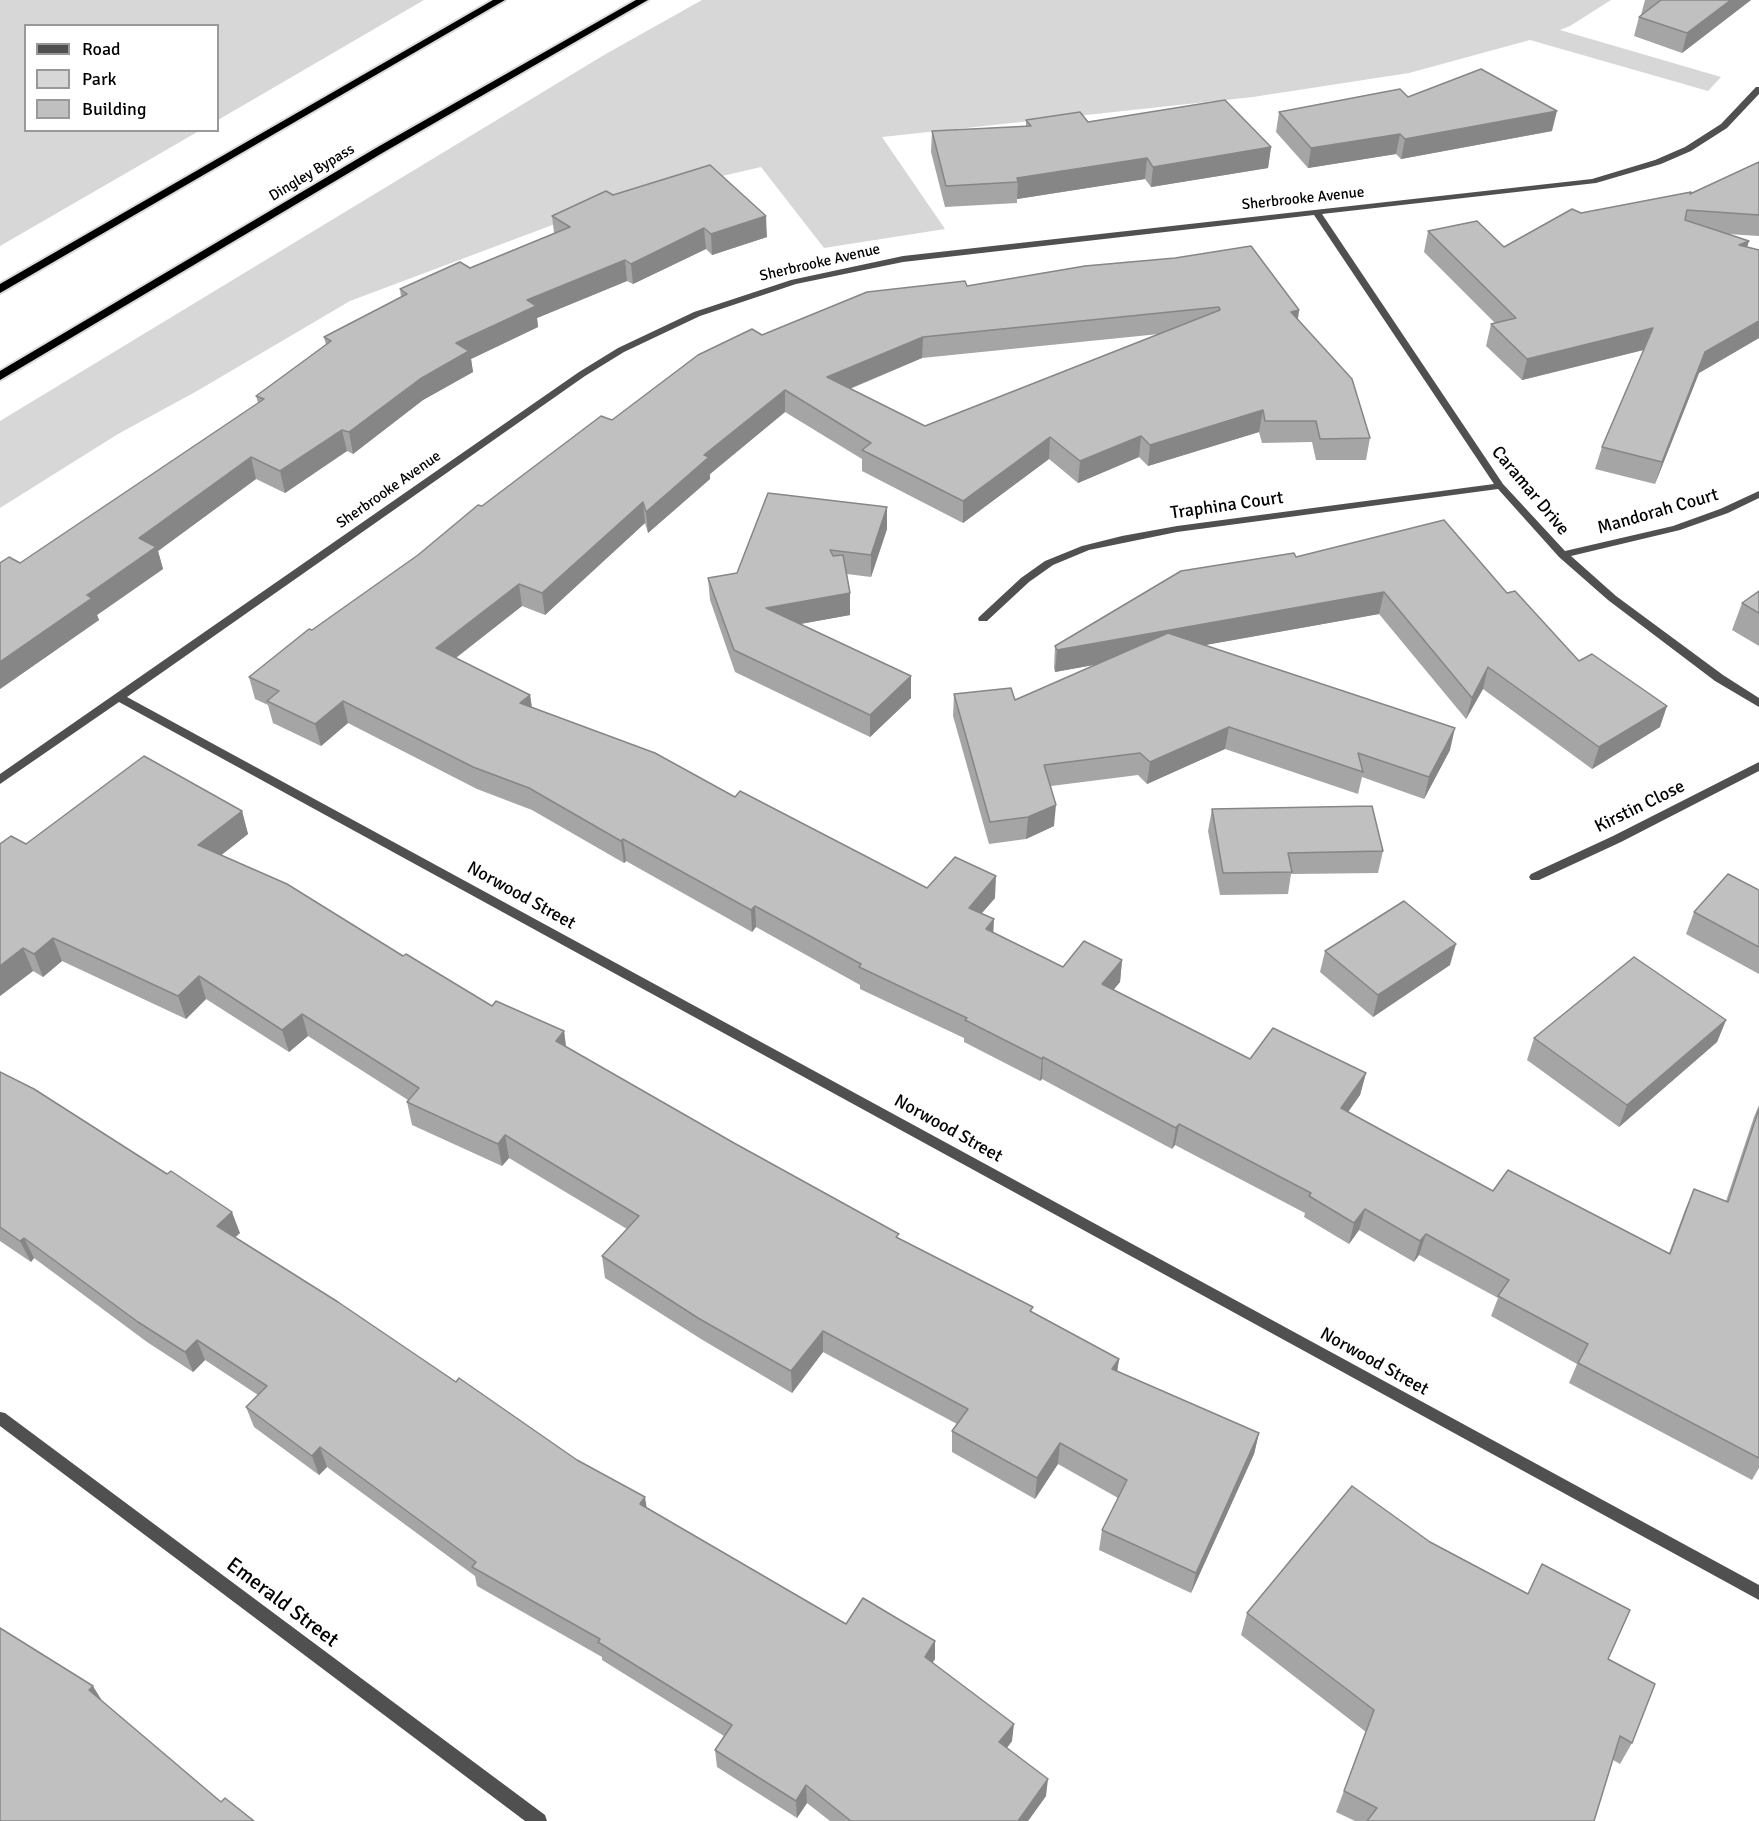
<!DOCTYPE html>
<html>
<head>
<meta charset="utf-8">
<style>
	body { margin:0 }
	#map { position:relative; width:1759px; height:1821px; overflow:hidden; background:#fff; font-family:Signika,sans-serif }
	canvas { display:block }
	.legend { position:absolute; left:24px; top:24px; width:195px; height:108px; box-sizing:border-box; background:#fff; border:2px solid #999; margin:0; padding:8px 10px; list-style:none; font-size:18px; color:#000 }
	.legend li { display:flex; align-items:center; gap:12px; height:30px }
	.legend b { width:30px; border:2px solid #999 }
</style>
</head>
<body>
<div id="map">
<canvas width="1759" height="1821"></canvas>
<ul class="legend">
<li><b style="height:8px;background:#505050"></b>Road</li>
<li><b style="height:16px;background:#d7d7d7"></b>Park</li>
<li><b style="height:16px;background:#c0c0c0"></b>Building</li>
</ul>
</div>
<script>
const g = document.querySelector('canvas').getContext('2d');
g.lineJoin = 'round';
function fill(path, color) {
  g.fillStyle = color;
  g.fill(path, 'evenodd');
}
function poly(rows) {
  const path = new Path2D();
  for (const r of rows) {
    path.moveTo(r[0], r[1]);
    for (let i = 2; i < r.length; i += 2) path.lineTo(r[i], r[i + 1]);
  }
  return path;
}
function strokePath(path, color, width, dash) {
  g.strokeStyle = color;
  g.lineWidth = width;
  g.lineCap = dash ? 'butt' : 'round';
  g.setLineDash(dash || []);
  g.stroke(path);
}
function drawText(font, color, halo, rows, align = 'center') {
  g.font = font + ' Signika,sans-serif';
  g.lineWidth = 4.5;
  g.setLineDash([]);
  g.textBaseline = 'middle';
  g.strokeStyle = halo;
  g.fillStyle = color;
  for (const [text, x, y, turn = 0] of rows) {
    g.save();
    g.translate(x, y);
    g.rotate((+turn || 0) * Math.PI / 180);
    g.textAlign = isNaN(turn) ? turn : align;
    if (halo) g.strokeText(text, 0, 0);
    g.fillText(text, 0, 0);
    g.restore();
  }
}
fill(poly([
	[0,0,424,0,218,120,218,26,26,26,26,130,199,131,0,246],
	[702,0,1611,0,1570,26,1560,30,1721,77,1708,91,1530,40,1409,73,1253,97,882,137,945,229,824,248,761,167,619,200,350,301,197,391,118,434,0,508,0,421,604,55]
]), '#d7d7d7');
const trunk = poly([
	[493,0,505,0,0,293,0,284,493,0],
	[636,0,648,0,384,152,0,380,0,371,376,148,636,0]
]);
strokePath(trunk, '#dbdbdb', 4);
fill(poly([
	[1756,87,1759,87,1759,94,1727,128,1691,151,1661,164,1596,183,1322,214,1503,484,1565,551,1673,526,1720,509,1759,491,1759,498,1728,513,1680,530,1571,556,1616,596,1723,675,1759,698,1759,707,1715,681,1608,600,1559,557,1498,489,1177,532,1089,550,1053,565,1029,582,987,621,979,621,978,619,979,617,1021,578,1045,561,1082,546,1122,536,1177,526,1494,484,1314,215,903,262,796,284,700,316,624,352,585,376,127,697,1759,1585,1759,1600,119,702,0,784,0,774,579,372,618,348,694,312,791,280,903,256,1592,179,1655,160,1685,147,1721,124,1756,87],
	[1759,762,1759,771,1621,842,1539,880,1531,880,1529,877,1531,874,1613,836,1759,762],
	[0,1412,5,1413,545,1815,547,1821,525,1821,0,1426,0,1412]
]), '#505050');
fill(trunk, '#000');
fill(poly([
	[1645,0,1751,0,1682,53,1634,36,1639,17,1641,15],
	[1408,97,1552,131,1401,159,1396,154,1308,168,1276,132,1279,112],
	[1026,120,1088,122,1271,147,1268,168,1151,187,1145,179,1017,199,1017,203,945,207,931,152,932,131,1026,127],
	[1759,162,1759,236,1728,234,1747,247,1759,250,1759,338,1699,373,1655,484,1595,469,1602,447,1644,350,1522,380,1486,346,1491,324,1495,323,1424,252,1428,231,1504,247,1581,213,1690,194],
	[613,195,767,237,712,255,706,249,633,284,627,281,537,318,538,327,471,359,473,372,423,400,353,454,347,451,285,493,256,479,158,551,163,569,97,615,99,620,0,689,0,563,20,563,258,403,256,396,326,345,324,337,401,297,400,289,470,268,554,233,552,216],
	[967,286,1299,310,1298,319,1370,438,1366,460,1316,460,1312,442,1262,443,1259,432,1148,466,1139,457,1078,483,1049,459,963,523,862,471,862,459,785,412,710,474,710,479,648,533,645,523,545,615,522,606,456,658,530,695,532,707,735,797,927,888,995,898,982,913,993,932,1063,967,1122,960,1120,982,1113,990,1250,1059,1366,1073,1360,1095,1348,1112,1493,1191,1669,1253,1685,1210,1694,1189,1726,1201,1754,1117,1759,1105,1759,1468,1752,1480,1569,1383,1577,1364,1491,1316,1498,1298,1419,1255,1414,1262,1359,1230,1349,1244,1304,1217,1305,1213,1175,1145,1172,1149,1042,1079,1040,1081,964,1042,964,1038,860,989,860,985,756,927,752,932,626,861,624,863,532,810,477,789,348,723,321,746,273,723,268,705,255,699,249,677,312,630,418,555,482,506,612,420,762,335],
	[1159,334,925,426,850,389,922,358],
	[887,507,887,529,871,577,847,574,850,593,850,615,800,624,911,698,870,737,735,672,710,600,708,578,737,573],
	[1296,557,1507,593,1579,661,1660,727,1592,769,1483,689,1466,719,1379,614,1204,645,1450,750,1424,799,1362,777,1358,794,1225,749,1147,784,1138,775,1051,786,1054,826,1026,839,989,844,953,716,954,694,1015,700,1097,664,1055,672,1054,668,1055,646],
	[1759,591,1759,646,1732,630,1742,603],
	[1212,809,1383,851,1378,873,1291,874,1288,894,1220,895,1208,831],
	[242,811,248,834,221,855,492,1006,564,1031,566,1047,899,1239,1119,1359,1117,1371,1259,1433,1254,1454,1191,1593,1099,1550,1102,1530,1118,1498,1058,1464,1035,1499,952,1452,952,1431,957,1424,823,1352,792,1393,701,1339,605,1278,602,1256,627,1229,509,1158,502,1166,412,1125,407,1102,408,1100,308,1036,289,1052,206,999,186,1019,62,961,43,977,33,971,0,996,0,844,26,844],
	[1759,890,1759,974,1686,934,1694,912],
	[1325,951,1450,965,1373,1017,1320,972],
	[1726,1020,1717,1042,1619,1127,1527,1060,1534,1038],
	[0,1072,240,1233,235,1237,456,1382,647,1508,846,1624,935,1641,935,1659,932,1663,1012,1741,1007,1748,1046,1796,1028,1821,830,1821,807,1803,797,1818,717,1767,715,1750,724,1736,602,1660,602,1657,477,1586,475,1576,327,1467,319,1475,254,1427,246,1407,258,1395,205,1360,193,1372,147,1342,34,1258,31,1262,0,1241],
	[1430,1542,1608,1659,1632,1743,1620,1764,1613,1760,1594,1821,1355,1821,1336,1812,1366,1732,1241,1635,1247,1613]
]), '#a5a5a5');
fill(poly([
	[1731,0,1751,0,1682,53,1687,33],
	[1557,111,1552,131,1401,159,1405,139],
	[1400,134,1396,154,1308,168,1311,148],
	[1271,147,1268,168,1151,187,1153,167],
	[1147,158,1145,179,1017,199,1018,182,1017,178],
	[766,216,767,237,712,255,711,234],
	[704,228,706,249,633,284,631,264],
	[1749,241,1743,262,1739,245],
	[625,260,627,281,537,318,538,327,471,359,473,372,423,400,353,454,349,432,456,343,527,300],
	[1299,310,1296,331,1291,312],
	[1759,321,1759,338,1699,373,1655,484,1662,462,1705,352],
	[1653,328,1647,349,1522,380,1527,359],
	[923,337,922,358,827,398,827,377],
	[785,390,785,412,710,474,710,479,648,533,646,512,704,455],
	[1263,410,1259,432,1148,466,1150,445],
	[342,430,347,451,285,493,280,471],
	[1141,436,1139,457,1078,483,1080,461],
	[1050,437,1049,459,963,523,963,501],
	[251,457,256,479,158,551,163,569,97,615,99,620,0,689,0,662,87,595,139,538],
	[643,502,645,523,545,615,542,593],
	[887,507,887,529,871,577,871,555],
	[519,584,522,606,440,670,436,648],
	[1384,592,1379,614,1055,672,1057,650],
	[850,593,850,615,767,630,766,608],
	[1488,667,1483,689,1466,719,1472,698],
	[911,676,911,698,870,737,870,715],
	[530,695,533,717,520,703],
	[343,701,348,723,321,746,315,724],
	[1667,706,1660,727,1592,769,1599,747],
	[1229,727,1225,749,1147,784,1150,762],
	[1455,728,1450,750,1424,799,1429,777],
	[1056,805,1054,826,1026,839,1028,817],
	[242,811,248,834,205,868,198,845],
	[623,839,626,861,624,863,621,841],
	[996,876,995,898,968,929,969,908],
	[755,906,756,927,752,932,751,910],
	[994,919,993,941,986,929],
	[53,938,62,961,43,977,34,954],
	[1456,944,1450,965,1373,1017,1378,995],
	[23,948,33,971,0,996,0,966],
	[1122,960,1120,982,1100,1006,1102,984],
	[199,976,206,999,186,1019,178,996],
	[302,1014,308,1036,289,1052,282,1030],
	[1726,1020,1717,1042,1619,1127,1627,1105],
	[564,1031,567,1054,556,1041],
	[1043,1057,1042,1079,1040,1081,1042,1059],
	[1366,1073,1360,1095,1336,1129,1341,1108],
	[1179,1124,1175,1145,1172,1149,1176,1128],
	[505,1135,509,1158,502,1166,498,1144],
	[1365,1209,1359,1230,1349,1244,1354,1223],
	[232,1212,240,1233,225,1247,217,1226],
	[1426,1234,1419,1255,1414,1262,1420,1241],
	[24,1238,34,1258,31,1262,20,1241],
	[823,1331,823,1352,792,1393,791,1371],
	[197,1340,205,1360,193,1372,185,1352],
	[1119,1359,1116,1380,1112,1369],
	[1259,1433,1254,1454,1191,1593,1196,1573],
	[1060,1443,1058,1464,1035,1499,1037,1478],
	[320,1447,327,1467,319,1475,312,1456],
	[645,1497,648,1516,640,1504],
	[935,1641,935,1659,924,1675,925,1657],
	[93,1686,104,1704,89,1690],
	[1014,1724,1012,1741,997,1760,999,1742],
	[1048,1779,1046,1796,1028,1821,1018,1821],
	[806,1785,807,1803,797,1818,796,1801]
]), '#868686');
const building = poly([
	[1660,0,1731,0,1687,33,1639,17,1661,0,1660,0],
	[1481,69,1557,111,1405,139,1400,134,1311,148,1279,112,1400,89,1408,97,1481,69],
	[1225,100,1271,147,1153,167,1147,158,1017,178,1018,182,946,186,932,131,1031,126,1026,120,1080,112,1088,122,1225,100],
	[1759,162,1759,215,1687,210,1685,220,1749,241,1739,245,1759,250,1759,321,1705,352,1662,462,1602,447,1653,328,1527,359,1491,324,1516,318,1428,231,1477,221,1504,247,1572,209,1581,213,1691,192,1690,194,1759,162],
	[710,165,766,216,711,234,704,228,631,264,625,260,527,300,536,306,456,343,469,351,420,379,349,432,342,430,280,471,251,457,139,538,156,547,87,595,92,598,0,662,0,563,9,557,20,563,264,399,256,396,331,341,324,337,407,294,400,289,460,262,470,268,570,227,552,216,606,191,613,195,710,165],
	[1251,246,1299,310,1291,312,1352,379,1370,438,1320,439,1316,421,1265,421,1263,410,1150,445,1141,436,1080,461,1050,437,963,501,862,450,871,443,785,390,704,455,709,457,646,512,643,502,542,593,519,584,436,648,530,695,520,703,655,753,735,797,740,791,927,888,955,857,996,876,969,908,994,919,986,929,1063,967,1084,941,1122,960,1102,984,1250,1059,1273,1028,1366,1073,1341,1108,1493,1191,1508,1170,1670,1254,1694,1189,1728,1202,1759,1109,1759,1458,1578,1363,1588,1344,1498,1296,1509,1280,1426,1234,1420,1241,1365,1209,1354,1223,1309,1196,1311,1193,1179,1124,1176,1128,1043,1057,1042,1059,965,1020,967,1018,859,967,861,964,755,906,751,910,623,839,621,841,529,788,473,767,343,701,315,724,267,701,279,691,249,677,309,629,312,630,418,555,478,505,482,506,601,416,612,420,698,355,752,329,762,335,867,292,965,281,967,286,1085,266,1175,258,1251,246],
	[1219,307,1220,310,925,426,827,377,923,337,1219,307],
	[768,493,887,507,871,555,830,550,833,556,843,555,850,593,766,608,911,676,870,715,734,650,708,578,737,573,768,493],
	[1444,520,1507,593,1515,591,1579,661,1592,654,1667,706,1599,747,1488,667,1472,698,1384,592,1057,650,1055,646,1181,571,1294,553,1296,557,1444,520],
	[1759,591,1759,613,1742,603,1759,591],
	[1168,633,1455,728,1429,777,1358,753,1363,772,1229,727,1150,762,1140,753,1044,765,1056,805,1028,817,990,822,954,694,1011,688,1015,700,1168,633],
	[144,756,242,811,198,845,287,884,403,956,406,954,492,1006,496,1001,564,1031,556,1041,734,1143,899,1234,896,1237,1033,1307,1030,1311,1119,1359,1112,1369,1259,1433,1196,1573,1102,1530,1127,1480,1060,1443,1037,1478,952,1431,968,1409,823,1331,791,1371,698,1318,602,1256,639,1216,505,1135,498,1144,407,1102,419,1088,302,1014,282,1030,199,976,178,996,53,938,34,954,23,948,0,966,0,844,11,836,26,844,144,756],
	[1372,806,1383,851,1288,853,1292,872,1223,873,1212,809,1372,806],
	[1728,874,1759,890,1759,947,1694,912,1728,874],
	[1404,901,1456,944,1378,995,1325,951,1404,901],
	[1634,957,1726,1020,1627,1105,1534,1038,1634,957],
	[0,1072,34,1089,167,1174,171,1171,232,1212,217,1226,338,1302,456,1382,459,1378,577,1460,645,1497,640,1504,846,1624,863,1598,935,1641,925,1657,1014,1724,999,1742,1048,1779,1018,1821,851,1821,806,1785,796,1801,715,1750,732,1725,598,1642,600,1639,472,1567,476,1562,320,1447,312,1456,246,1407,267,1386,197,1340,185,1352,138,1322,24,1238,20,1241,0,1227,0,1072],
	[1352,1486,1430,1542,1528,1594,1542,1564,1630,1610,1608,1659,1655,1684,1632,1743,1620,1736,1594,1821,1367,1821,1377,1808,1344,1791,1374,1710,1247,1613,1352,1486],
	[0,1628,93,1686,89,1690,221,1802,225,1798,254,1821,0,1821,0,1628]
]);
fill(building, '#c0c0c0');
strokePath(building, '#868686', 1.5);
drawText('15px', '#000', '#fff', [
	["Dingley Bypass",312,173,-31],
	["Sherbrooke Avenue",1303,199,-6],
	["Sherbrooke Avenue",820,263,-13],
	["Sherbrooke Avenue",389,490,-35]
]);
drawText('18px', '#000', '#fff', [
	["Caramar Drive",1530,491,50],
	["Traphina Court",1227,506,-8],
	["Mandorah Court",1658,512,-16],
	["Kirstin Close",1640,807,-26],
	["Norwood Street",521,896,29],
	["Norwood Street",948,1129,29],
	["Norwood Street",1374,1362,29]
]);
drawText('21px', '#000', '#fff', [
	["Emerald Street",282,1603,37]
]);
</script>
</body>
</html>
